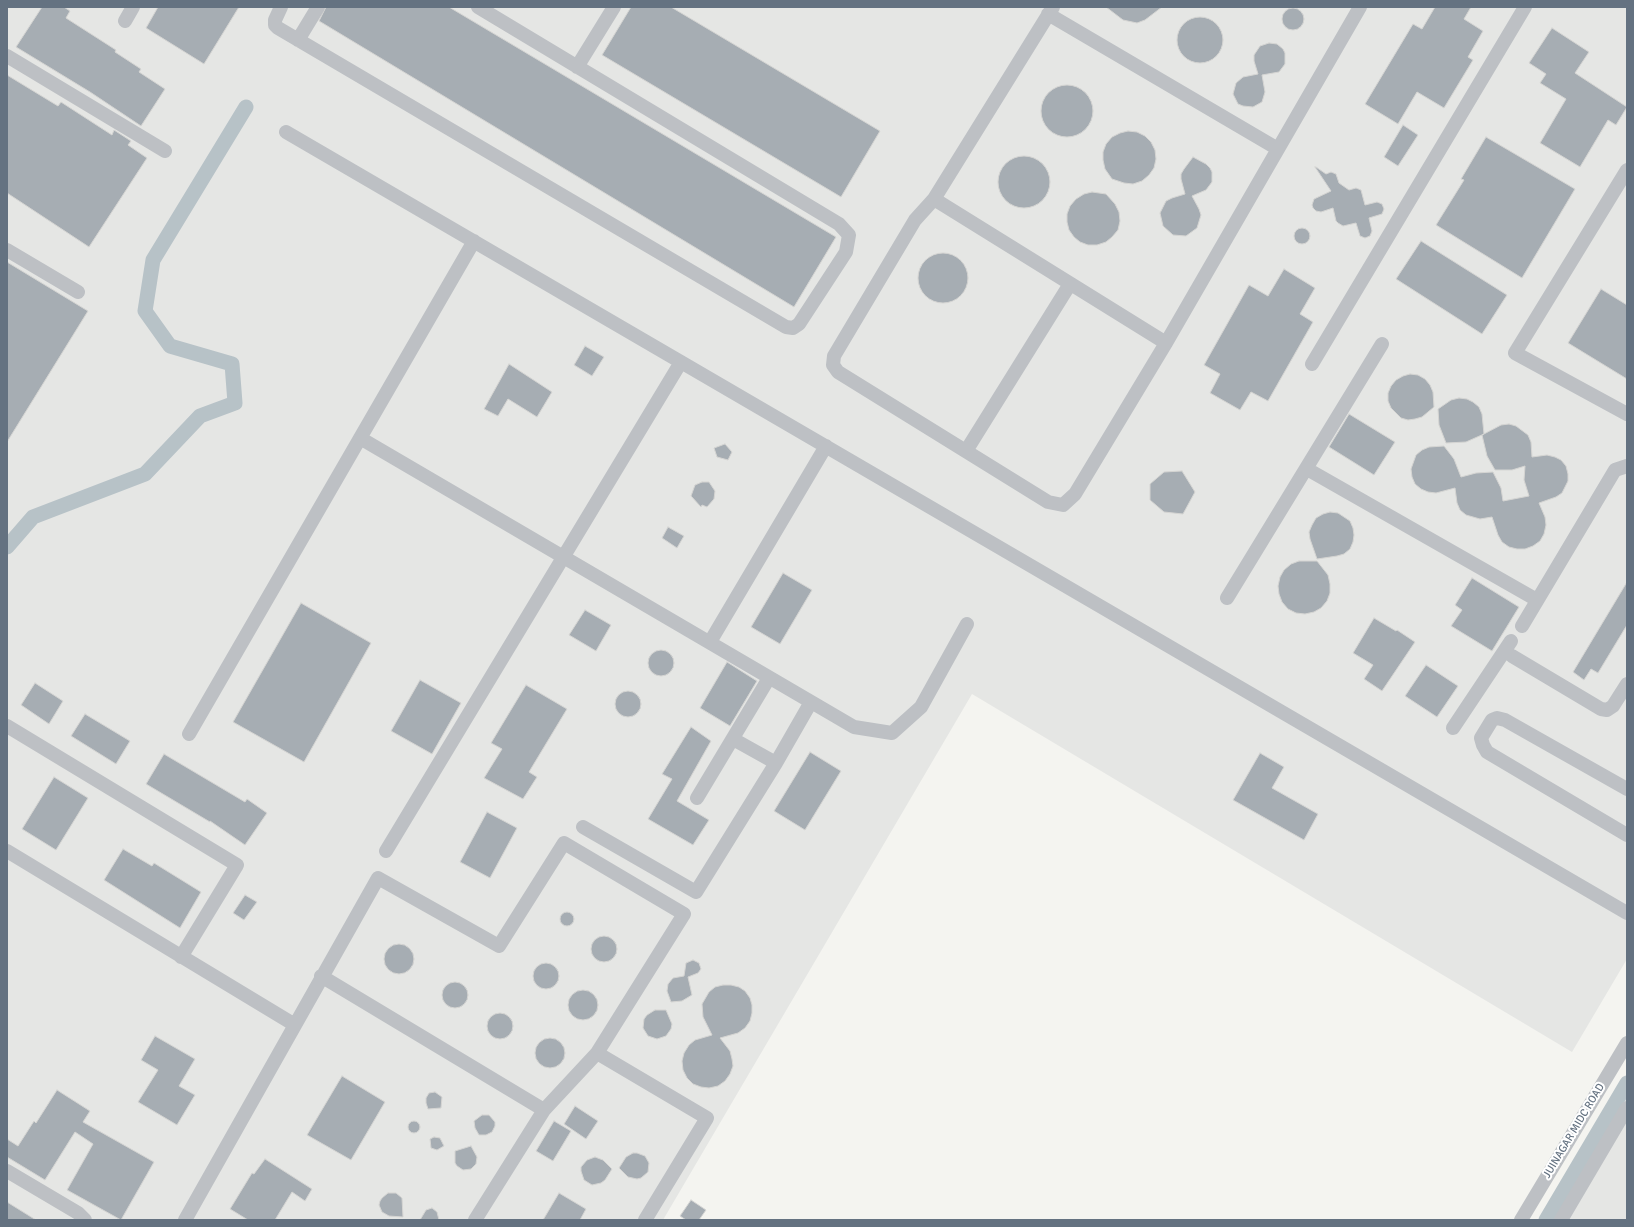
<!DOCTYPE html>
<html>
<head>
<meta charset="utf-8">
<style>
	body { margin:0 }
	#map { position:relative; width:1634px; height:1227px; overflow:hidden; background:#f4f4f0; font-family:Signika,sans-serif }
	canvas { display:block }
	.frame { position:absolute; inset:0; border:8px solid #647281; pointer-events:none }
</style>
</head>
<body>
<div id="map">
<canvas width="1634" height="1227"></canvas>
<div class="frame"></div>
</div>
<script>
const g = document.querySelector('canvas').getContext('2d');
g.lineJoin = 'round';
function fill(path, color) {
  g.fillStyle = color;
  g.fill(path, 'evenodd');
}
function poly(rows) {
  const path = new Path2D();
  for (const r of rows) {
    if (r.length === 3) {
      path.moveTo(r[0] + r[2], r[1]);
      path.arc(r[0], r[1], r[2], 0, 2 * Math.PI);
      continue;
    }
    path.moveTo(r[0], r[1]);
    for (let i = 2; i < r.length; i += 2) path.lineTo(r[i], r[i + 1]);
  }
  return path;
}
function strokePath(path, color, width, dash) {
  g.strokeStyle = color;
  g.lineWidth = width;
  g.lineCap = dash ? 'butt' : 'round';
  g.setLineDash(dash || []);
  g.stroke(path);
}
function drawText(font, color, halo, rows, align = 'center') {
  g.font = font + ' Signika,sans-serif';
  g.lineWidth = 4;
  g.setLineDash([]);
  g.textBaseline = 'middle';
  g.strokeStyle = halo;
  g.fillStyle = color;
  for (const [text, x, y, turn = 0] of rows) {
    g.save();
    g.translate(x, y);
    g.rotate((+turn || 0) * Math.PI / 180);
    g.textAlign = isNaN(turn) ? turn : align;
    if (halo) g.strokeText(text, 0, 0);
    g.fillText(text, 0, 0);
    g.restore();
  }
}
fill(poly([
	[7,7,1627,7,1627,959,1572,1052,972,694,663,1220,7,1220],
	[1627,1097,1627,1220,1552,1220]
]), '#e5e6e4');
strokePath(poly([
	[7,547,33,517,145,474,200,416,235,403,232,364,170,346,145,311,153,260,246,107],
	[1546,1220,1627,1083]
]), '#b7c2c7', 15);
const building = poly([
	[42,7,64,7,70,11,66,18,116,50,115,52,141,69,139,72,165,89,141,126,90,92,16,47,42,7],
	[158,7,239,7,204,64,146,28,158,7],
	[326,7,449,7,836,237,794,307,319,21,326,7],
	[631,7,671,7,880,131,841,197,602,55,631,7],
	[1106,7,1162,7,1145,20,1137,23,1123,20,1106,7],
	[1435,7,1471,7,1464,19,1483,31,1468,57,1473,60,1444,108,1417,92,1398,124,1365,104,1413,24,1422,29,1435,7],
	[1293,19,11],
	[1200,40,23],
	[1552,28,1589,52,1575,73,1627,107,1616,125,1608,120,1580,167,1540,143,1566,99,1540,83,1546,74,1529,63,1552,28],
	[1269,43,1277,44,1283,49,1285,53,1285,64,1279,72,1262,75,1265,92,1262,102,1253,107,1243,106,1238,104,1233,94,1236,83,1243,77,1258,74,1254,61,1254,55,1260,46,1269,43],
	[7,75,58,106,61,102,112,135,114,130,131,141,128,145,147,158,89,247,7,193,7,75],
	[1067,111,26],
	[1403,125,1418,135,1398,166,1384,157,1403,125],
	[1128,131,1137,132,1145,136,1151,142,1155,150,1156,159,1154,168,1149,175,1142,181,1133,184,1124,183,1112,179,1105,169,1103,160,1103,152,1106,144,1112,137,1120,133,1128,131],
	[1486,137,1575,189,1522,278,1436,225,1464,180,1461,179,1486,137],
	[1024,182,26],
	[1193,157,1206,164,1210,168,1212,172,1212,182,1206,190,1192,196,1199,209,1201,215,1197,228,1186,236,1173,235,1163,226,1160,213,1166,201,1172,198,1185,194,1181,179,1181,174,1184,169,1193,157],
	[1315,167,1316,167,1326,174,1331,172,1336,174,1339,183,1349,190,1356,188,1361,190,1365,205,1377,202,1382,204,1384,209,1382,214,1369,218,1372,231,1370,236,1365,238,1360,236,1356,223,1343,226,1338,223,1336,221,1333,208,1321,212,1316,211,1313,208,1312,205,1314,199,1331,191,1315,167],
	[1092,192,1106,194,1115,204,1119,212,1120,221,1118,230,1112,237,1106,242,1097,245,1088,245,1080,242,1074,237,1069,230,1067,222,1067,214,1070,206,1076,199,1084,194,1092,192],
	[1302,236,8],
	[1421,241,1507,295,1482,334,1396,279,1421,241],
	[943,278,25],
	[7,262,88,311,7,442,7,262],
	[1284,269,1315,288,1300,314,1313,322,1268,401,1251,392,1240,410,1210,393,1220,374,1204,365,1249,285,1268,296,1284,269],
	[1601,289,1627,305,1627,379,1568,343,1601,289],
	[585,346,604,357,592,376,574,365,585,346],
	[509,364,552,392,537,417,508,399,498,416,484,409,509,364],
	[1410,374,1418,375,1425,379,1430,385,1433,392,1434,407,1422,417,1415,419,1408,420,1401,418,1391,408,1388,401,1388,393,1391,386,1396,380,1403,376,1410,374],
	[1459,398,1467,399,1473,402,1479,407,1482,414,1484,434,1466,442,1446,443,1439,425,1438,409,1451,400,1459,398],
	[1349,414,1395,442,1374,475,1329,447,1349,414],
	[1509,424,1516,426,1528,435,1531,442,1532,457,1547,455,1555,457,1561,460,1566,466,1568,474,1568,481,1562,493,1556,497,1539,503,1545,517,1546,525,1544,534,1540,541,1533,546,1525,549,1517,549,1509,547,1502,542,1498,535,1492,517,1480,519,1466,515,1460,510,1457,503,1455,488,1436,493,1428,492,1421,489,1415,484,1412,477,1411,469,1416,455,1422,450,1429,447,1444,446,1454,459,1461,477,1476,473,1493,472,1501,488,1503,501,1529,496,1524,480,1525,466,1512,470,1495,470,1487,456,1482,435,1501,425,1509,424],
	[725,444,732,452,728,460,717,457,714,448,725,444],
	[1182,471,1195,492,1183,514,1164,512,1150,500,1150,484,1164,472,1182,471],
	[702,482,709,482,715,491,714,499,707,507,702,505,701,507,691,496,695,485,702,482],
	[1330,512,1338,513,1350,521,1353,528,1354,535,1353,542,1350,549,1344,554,1337,556,1317,559,1310,539,1309,532,1312,525,1316,518,1323,514,1330,512],
	[668,527,684,536,677,548,662,538,668,527],
	[1299,561,1317,561,1328,575,1330,584,1330,593,1327,601,1321,608,1314,612,1305,614,1296,613,1288,609,1282,602,1279,594,1278,586,1280,577,1284,570,1291,564,1299,561],
	[783,573,812,590,780,644,751,627,783,573],
	[1472,578,1519,607,1492,651,1451,626,1462,610,1455,605,1472,578],
	[1627,582,1627,625,1598,673,1591,669,1584,680,1573,672,1627,582],
	[301,603,371,643,304,762,233,722,301,603],
	[585,610,611,625,596,651,569,635,585,610],
	[1374,618,1396,631,1397,630,1415,642,1382,691,1364,679,1373,665,1353,653,1374,618],
	[661,663,13],
	[727,662,757,681,730,726,700,708,727,662],
	[1426,665,1458,686,1437,717,1405,696,1426,665],
	[420,680,461,703,432,754,391,731,420,680],
	[35,683,63,701,49,724,21,705,35,683],
	[526,685,567,709,529,772,537,777,523,799,484,778,502,749,491,743,526,685],
	[628,704,13],
	[85,714,130,741,116,764,71,736,85,714],
	[691,727,711,741,677,801,709,820,693,845,648,819,672,779,662,774,691,727],
	[810,752,841,771,805,830,774,811,810,752],
	[1260,753,1284,767,1272,788,1318,814,1304,840,1233,800,1260,753],
	[164,754,245,802,247,799,267,813,245,845,210,821,210,822,146,784,164,754],
	[54,777,88,798,56,850,22,829,54,777],
	[487,812,517,828,490,878,460,862,487,812],
	[123,849,152,866,154,863,201,892,180,928,104,880,123,849],
	[245,895,257,902,244,920,233,913,245,895],
	[567,919,7],
	[604,949,13],
	[399,959,15],
	[693,960,699,963,701,969,698,973,688,977,692,995,682,1001,671,1002,667,991,668,984,673,978,684,976,686,963,693,960],
	[546,976,13],
	[455,995,13],
	[723,985,731,985,739,987,745,991,750,998,752,1005,752,1013,750,1021,745,1028,738,1033,720,1038,730,1051,732,1059,733,1066,730,1074,725,1081,718,1086,709,1088,701,1087,693,1084,687,1078,683,1070,682,1061,684,1053,689,1045,695,1040,712,1035,703,1017,702,1004,709,992,715,987,723,985],
	[583,1005,15],
	[655,1010,666,1010,672,1024,671,1029,666,1036,657,1039,648,1036,643,1028,644,1019,647,1015,655,1010],
	[500,1026,13],
	[155,1036,195,1059,179,1086,195,1095,177,1125,138,1102,158,1070,141,1060,155,1036],
	[550,1053,15],
	[342,1076,385,1102,351,1160,307,1135,342,1076],
	[57,1090,90,1111,83,1122,154,1162,121,1220,67,1190,93,1144,75,1132,45,1180,7,1157,7,1139,18,1146,34,1121,36,1123,57,1090],
	[435,1092,442,1097,441,1108,428,1109,426,1103,426,1098,429,1093,435,1092],
	[575,1106,598,1121,586,1139,564,1124,575,1106],
	[482,1115,489,1115,495,1122,495,1126,492,1132,486,1135,479,1135,475,1128,474,1121,482,1115],
	[414,1127,6],
	[554,1121,571,1131,553,1161,536,1151,554,1121],
	[434,1137,440,1138,444,1146,437,1150,431,1148,430,1139,434,1137],
	[471,1146,477,1157,476,1164,471,1169,463,1170,457,1166,455,1163,455,1151,471,1146],
	[633,1153,637,1153,645,1156,649,1163,648,1172,641,1178,637,1179,628,1177,619,1168,626,1157,633,1153],
	[595,1157,603,1160,612,1169,605,1180,601,1183,592,1185,584,1180,581,1171,581,1167,587,1160,595,1157],
	[265,1159,312,1189,305,1201,292,1192,275,1220,248,1220,230,1209,252,1173,254,1174,265,1159],
	[388,1193,396,1193,402,1198,403,1217,389,1216,382,1212,379,1205,380,1201,382,1198,388,1193],
	[559,1193,586,1209,580,1220,543,1220,559,1193],
	[691,1200,706,1210,699,1220,686,1220,680,1216,691,1200],
	[7,1202,36,1220,7,1220,7,1202],
	[432,1208,437,1212,439,1220,420,1220,426,1210,432,1208]
]);
fill(building, '#a6adb3');
strokePath(building, '#d5d5d3', 1);
strokePath(poly([
	[281,7,275,20,275,25,278,28,786,327,793,328,799,324,846,252,849,235,839,224,478,7],
	[1053,7,934,199,915,220,834,356,833,365,838,372,1048,502,1063,505,1075,494,1166,343,1360,7],
	[1048,14,1278,149],
	[125,21,133,7],
	[298,40,318,7],
	[7,56,165,151],
	[577,67,614,7],
	[286,132,1627,913],
	[1627,170,1515,353,1627,414],
	[934,199,1166,343],
	[7,250,78,292],
	[1312,364,1525,7],
	[360,438,854,727,892,733,921,707,967,624],
	[966,451,1070,284],
	[1307,469,1537,600],
	[1227,598,1382,344],
	[1522,626,1615,470,1627,466],
	[710,642,826,446],
	[1512,656,1601,709,1607,710,1613,706,1627,684],
	[7,726,237,865,181,957],
	[1453,728,1511,641],
	[189,734,474,241],
	[733,739,776,763],
	[1627,789,1505,720,1497,718,1492,720,1481,738,1483,745,1487,752,1627,835],
	[697,798,769,678],
	[583,827,696,892,776,763,811,702],
	[7,851,295,1025],
	[386,851,681,362],
	[321,976,544,1110,475,1220],
	[597,1053,707,1118,645,1220],
	[7,1171,78,1213,85,1220],
	[185,1220,378,878,499,946,564,843,684,914,597,1053,544,1110],
	[1521,1220,1627,1043],
	[1561,1220,1627,1108]
]), '#bdc0c4', 14);
drawText('11px', '#647281', '#fff', [
	["JUINAGAR MIDC ROAD",1574,1131,-59]
]);
</script>
</body>
</html>
